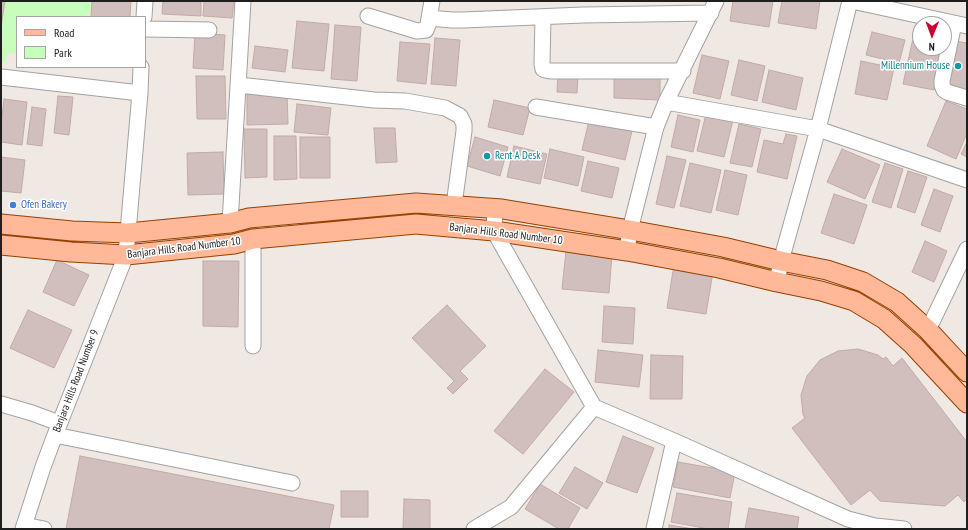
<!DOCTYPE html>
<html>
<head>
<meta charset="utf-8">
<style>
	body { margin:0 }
	#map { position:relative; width:968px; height:530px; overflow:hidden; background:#f0e8e3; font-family:"PT Sans Narrow",sans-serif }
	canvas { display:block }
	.frame { position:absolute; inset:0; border:2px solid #1e1e1e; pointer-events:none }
	.legend { position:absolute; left:16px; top:16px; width:130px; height:52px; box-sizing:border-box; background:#fff; border:1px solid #a5a5a5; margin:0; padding:5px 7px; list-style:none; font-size:12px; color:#1e1e1e }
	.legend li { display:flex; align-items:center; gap:8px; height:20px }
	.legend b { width:20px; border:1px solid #a5a5a5 }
	.north { position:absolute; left:912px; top:16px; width:40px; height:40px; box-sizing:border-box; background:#fff; border:1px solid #a5a5a5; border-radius:50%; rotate:181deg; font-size:11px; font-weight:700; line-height:16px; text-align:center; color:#1e1e1e }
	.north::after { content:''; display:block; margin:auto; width:14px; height:18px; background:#cb0032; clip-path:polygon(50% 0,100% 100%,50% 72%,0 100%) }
</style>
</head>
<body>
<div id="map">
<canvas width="968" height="530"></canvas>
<div class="frame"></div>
<ul class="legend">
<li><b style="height:5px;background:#ffb998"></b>Road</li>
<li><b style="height:11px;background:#c7febc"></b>Park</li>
</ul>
<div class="north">N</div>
</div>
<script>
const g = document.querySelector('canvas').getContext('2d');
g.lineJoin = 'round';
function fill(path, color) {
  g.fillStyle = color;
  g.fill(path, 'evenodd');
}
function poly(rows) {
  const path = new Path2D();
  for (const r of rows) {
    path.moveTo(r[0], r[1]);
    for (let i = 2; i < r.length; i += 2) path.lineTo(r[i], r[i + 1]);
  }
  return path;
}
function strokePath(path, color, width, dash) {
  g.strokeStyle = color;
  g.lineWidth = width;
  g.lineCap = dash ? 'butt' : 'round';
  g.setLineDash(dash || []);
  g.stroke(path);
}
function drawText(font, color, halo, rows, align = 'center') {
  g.font = font + ' "PT Sans Narrow",sans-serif';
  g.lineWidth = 3;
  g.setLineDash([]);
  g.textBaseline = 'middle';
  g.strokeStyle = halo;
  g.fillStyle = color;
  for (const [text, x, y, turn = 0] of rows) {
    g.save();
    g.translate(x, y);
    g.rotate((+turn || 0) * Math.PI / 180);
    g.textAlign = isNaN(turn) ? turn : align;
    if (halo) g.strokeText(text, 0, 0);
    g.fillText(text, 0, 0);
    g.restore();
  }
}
fill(poly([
	[5,1,98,1,86,17,17,17,17,54,9,52,5,62,1,62,1,27]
]), '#c7febc');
const building = poly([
	[1,1,5,1,1,27,1,1],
	[92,1,131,1,130,17,91,17,92,1],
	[163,1,201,1,201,16,162,14,163,1],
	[204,1,234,1,232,18,203,16,204,1],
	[733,1,773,1,769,27,730,21,733,1],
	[782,1,820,1,816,29,778,23,782,1],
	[297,21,329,24,324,71,292,68,297,21],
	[335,25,361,27,357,81,331,79,335,25],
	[872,32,905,40,899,63,866,55,872,32],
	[195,33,225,35,223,70,193,68,195,33],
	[914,34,920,36,920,48,943,48,934,90,903,84,914,34],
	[435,38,460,40,456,86,431,84,435,38],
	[955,41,967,43,967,93,945,88,955,41],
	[400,42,430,44,426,84,397,81,400,42],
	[255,46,288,50,285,72,252,68,255,46],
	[702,55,729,61,720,99,693,93,702,55],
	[739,60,765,66,757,101,731,95,739,60],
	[861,61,894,68,887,100,855,94,861,61],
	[769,70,803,78,796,110,762,102,769,70],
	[558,73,578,74,577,93,557,92,558,73],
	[196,76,225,76,226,119,197,119,196,76],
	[614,77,660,78,660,100,614,98,614,77],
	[247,94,287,94,288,124,247,125,247,94],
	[58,96,73,97,69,135,54,133,58,96],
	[4,99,27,102,22,145,1,142,1,126,4,99],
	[494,100,530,108,523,135,488,127,494,100],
	[946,101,967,109,967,133,956,159,927,146,946,101],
	[297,104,331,108,328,135,294,132,297,104],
	[32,107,46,109,42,146,27,144,32,107],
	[706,114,733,120,724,157,697,151,706,114],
	[678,115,700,120,693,152,671,147,678,115],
	[589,121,632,131,625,160,582,150,589,121],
	[739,124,761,129,752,167,730,163,739,124],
	[374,128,395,128,397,162,376,163,374,128],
	[244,129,267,129,267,177,245,178,244,129],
	[786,134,797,136,787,179,757,172,764,140,783,144,786,134],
	[274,136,296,136,297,179,274,180,274,136],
	[300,137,330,137,330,178,300,178,300,137],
	[475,137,508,147,500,176,467,166,475,137],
	[967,142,967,157,961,154,967,142],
	[514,146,547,154,540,184,507,177,514,146],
	[550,149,584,157,578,186,544,178,550,149],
	[842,149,880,165,865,199,827,182,842,149],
	[223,152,224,194,188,195,187,153,223,152],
	[667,156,686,160,674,208,656,204,667,156],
	[1,157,25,160,21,193,1,191,1,157],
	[588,161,619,168,612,198,581,191,588,161],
	[690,163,721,170,711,213,680,206,690,163],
	[885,163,903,169,891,208,872,202,885,163],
	[725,170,747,175,738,215,716,210,725,170],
	[908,171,927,177,915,213,897,207,908,171],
	[934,189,953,196,940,232,921,225,934,189],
	[834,194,867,205,854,244,821,233,834,194],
	[925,241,947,251,934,282,912,272,925,241],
	[566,251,612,255,609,293,562,289,566,251],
	[57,260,89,275,74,306,43,292,57,260],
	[203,261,239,261,238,327,203,326,203,261],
	[674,265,713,272,706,314,667,308,674,265],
	[447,305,486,346,460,371,468,379,453,394,447,388,454,381,412,338,447,305],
	[604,306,635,308,633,344,602,342,604,306],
	[28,310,72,330,54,368,10,348,28,310],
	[858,349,878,355,883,359,886,357,893,366,902,358,967,442,967,499,964,502,958,495,945,506,880,501,870,490,851,505,792,428,805,418,803,415,801,395,807,376,820,360,838,351,858,349],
	[598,350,643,355,639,387,595,382,598,350],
	[651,355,683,356,682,399,650,399,651,355],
	[545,369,574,392,523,454,494,431,545,369],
	[623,436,654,448,637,493,606,482,623,436],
	[80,456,334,505,329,529,66,529,80,456],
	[678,462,735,472,730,498,673,487,678,462],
	[575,467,603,483,587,509,559,493,575,467],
	[540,484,580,508,568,529,559,529,525,509,540,484],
	[341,491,368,491,368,517,341,517,341,491],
	[677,493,732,502,728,529,709,529,671,522,677,493],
	[404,499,430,500,430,529,403,529,404,499],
	[749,508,799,517,797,529,745,529,749,508],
	[669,525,694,529,669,529,669,525]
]);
fill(building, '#d0bfbc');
strokePath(building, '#c3aaa4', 1);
const minor = poly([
	[432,1,429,18,452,20,463,20,583,15,711,13],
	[852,1,967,26],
	[368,16,417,31,426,30,428,25,429,18],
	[144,17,145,1],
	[543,17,542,64,543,69,545,70,550,71,683,71],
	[954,23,942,81,942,85,944,90,947,92,967,98],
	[145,29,209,30],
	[1,77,140,93],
	[239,85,374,100,405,101,445,108,460,116,464,124,464,131,454,205],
	[666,102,818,129,967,180],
	[536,107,656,127],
	[495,208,494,231,594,407,674,441,848,519,875,526,904,529],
	[230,223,243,1],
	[253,239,253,346],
	[627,251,630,230,656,127,666,102,716,1],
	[777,282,781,261,818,129,850,1],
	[928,330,967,249],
	[1,404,32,413,59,423],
	[55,435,292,483],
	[24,525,44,529],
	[23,529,43,467,55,435,126,255,140,93,141,67],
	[474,529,511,507,594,407],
	[654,529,674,441]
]);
const major = poly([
	[1,224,72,231,128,233,230,223,249,218,416,203,502,209,630,230,723,247,781,261,827,270,863,282,897,302,928,330,967,372],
	[1,245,71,252,126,255,234,244,253,239,416,224,494,231,627,251,719,268,777,282,821,291,854,301,884,319,913,345,967,403]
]);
strokePath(minor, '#a2a2a2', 17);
strokePath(major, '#974000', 21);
strokePath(minor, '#fff', 15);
strokePath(major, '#ffb998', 19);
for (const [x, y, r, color] of [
	[958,66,4,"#0f9aa8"],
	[487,156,4,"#0f9aa8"],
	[13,205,4,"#3f7fe0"]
]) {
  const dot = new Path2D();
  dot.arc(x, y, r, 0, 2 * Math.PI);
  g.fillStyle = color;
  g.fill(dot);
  strokePath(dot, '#fff', 1.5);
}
drawText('11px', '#0d838f', '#fff', [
	["Millennium House",950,66],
	["Rent A Desk",495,156,"left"]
], 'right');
drawText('11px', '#366cbe', '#fff', [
	["Ofen Bakery",21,205]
], 'left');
drawText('11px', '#1e1e1e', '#fff', [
	["Banjara Hills Road Number 10",506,234,7],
	["Banjara Hills Road Number 10",184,248,-7],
	["Banjara Hills Road Number 9",76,381,-69]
]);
</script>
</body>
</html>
